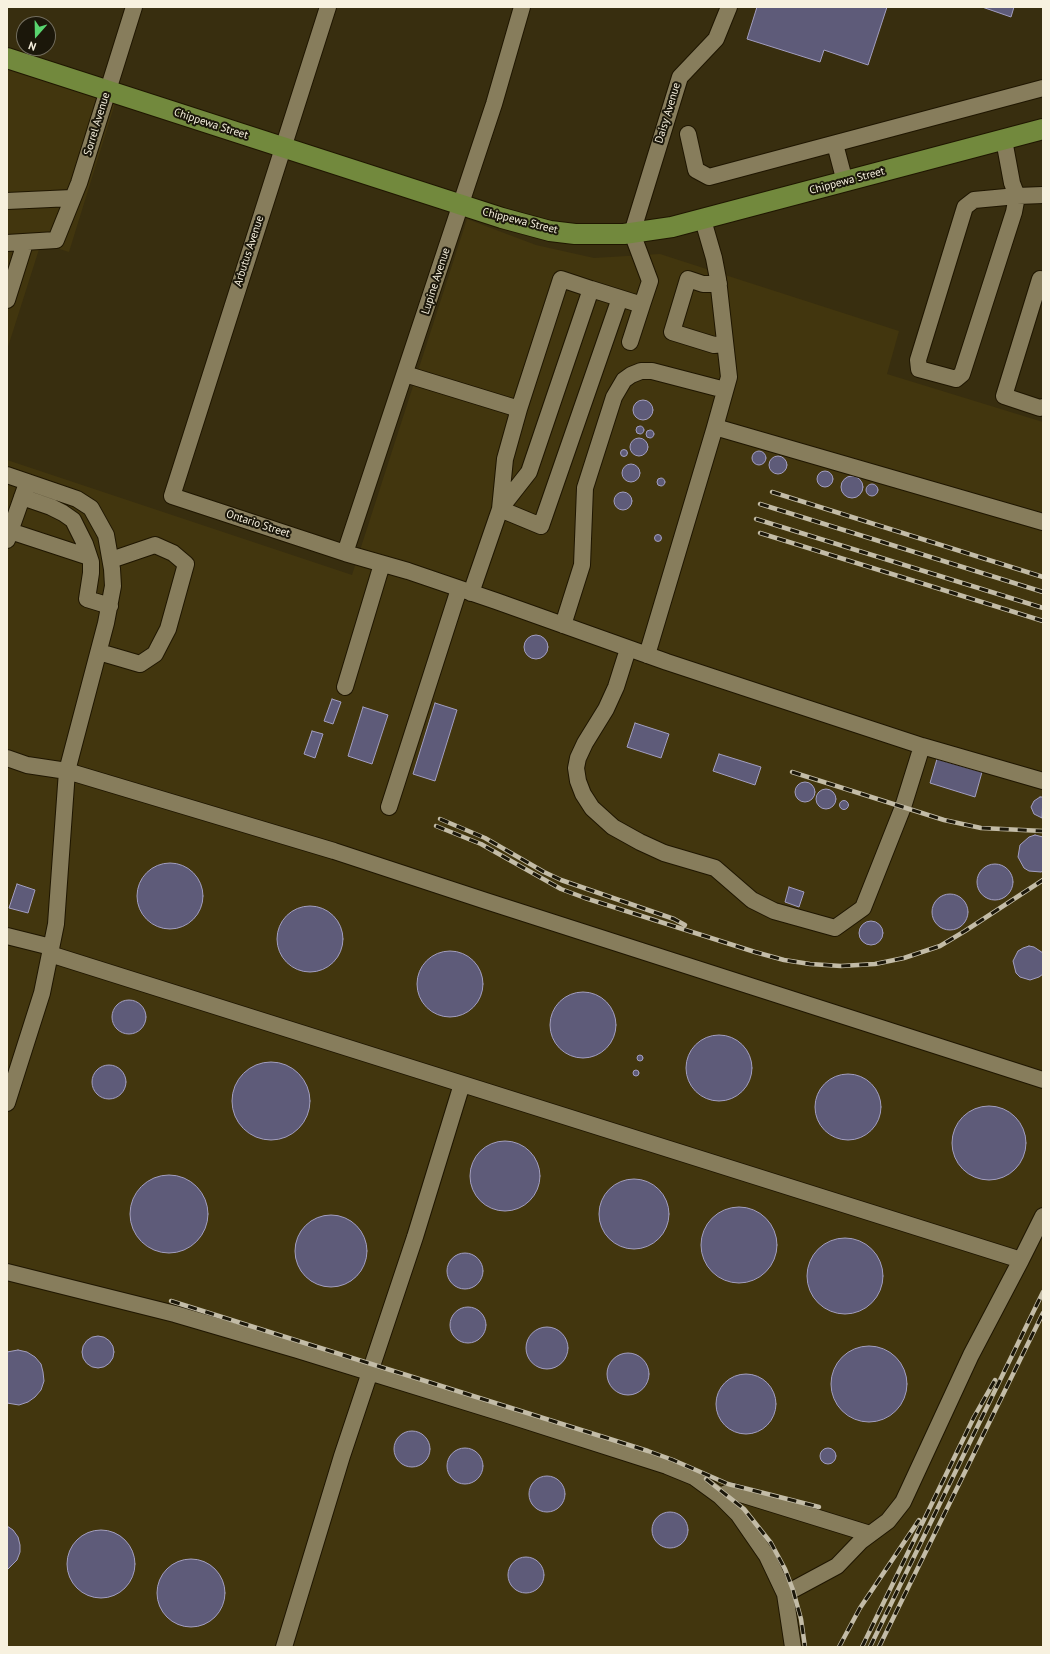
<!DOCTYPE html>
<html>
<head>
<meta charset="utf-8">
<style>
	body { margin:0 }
	#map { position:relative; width:1050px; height:1654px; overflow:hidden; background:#382e0f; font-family:"PT Sans",sans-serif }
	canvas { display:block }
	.frame { position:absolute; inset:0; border:8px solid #f7f1df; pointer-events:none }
	.north { position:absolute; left:16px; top:16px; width:40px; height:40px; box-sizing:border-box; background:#1b170a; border:1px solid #736e5f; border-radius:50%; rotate:200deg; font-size:11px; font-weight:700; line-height:16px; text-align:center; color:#f7f1df }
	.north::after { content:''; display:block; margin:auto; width:14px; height:18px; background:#59d56f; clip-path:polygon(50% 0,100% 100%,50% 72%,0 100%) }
</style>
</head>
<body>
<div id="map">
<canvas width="1050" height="1654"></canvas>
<div class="frame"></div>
<div class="north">N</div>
</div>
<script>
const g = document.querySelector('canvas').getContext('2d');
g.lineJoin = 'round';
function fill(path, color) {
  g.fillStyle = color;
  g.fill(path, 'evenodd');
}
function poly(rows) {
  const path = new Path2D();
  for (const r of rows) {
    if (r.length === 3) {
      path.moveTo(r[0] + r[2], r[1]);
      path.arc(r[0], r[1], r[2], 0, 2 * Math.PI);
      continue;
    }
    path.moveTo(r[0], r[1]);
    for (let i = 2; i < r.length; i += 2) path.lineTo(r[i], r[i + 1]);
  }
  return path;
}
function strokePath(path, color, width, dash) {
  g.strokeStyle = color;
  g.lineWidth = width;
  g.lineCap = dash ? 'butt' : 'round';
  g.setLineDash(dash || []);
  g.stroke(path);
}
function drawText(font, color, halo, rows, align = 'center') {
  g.font = font + ' "PT Sans",sans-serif';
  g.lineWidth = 4;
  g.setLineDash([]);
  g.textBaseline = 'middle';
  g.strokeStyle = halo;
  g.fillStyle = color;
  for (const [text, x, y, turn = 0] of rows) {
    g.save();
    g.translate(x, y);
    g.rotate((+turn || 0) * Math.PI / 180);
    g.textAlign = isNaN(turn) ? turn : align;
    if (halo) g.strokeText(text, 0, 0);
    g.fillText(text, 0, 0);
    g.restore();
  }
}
fill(poly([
	[7,68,115,103,69,252,41,243,7,350],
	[467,219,536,245,594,258,660,254,899,331,887,374,1043,422,1043,1647,7,1647,7,460,352,575]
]), '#42360e');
const building = poly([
	[757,7,887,7,868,65,824,50,820,62,747,39,757,7],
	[982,7,1014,7,1011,17,982,7],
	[643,410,10],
	[640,430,4],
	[650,434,4],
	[639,447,9],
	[624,453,3.5],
	[759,458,7],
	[778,465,9],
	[631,473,9],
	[825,479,8],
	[852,487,11],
	[661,482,4],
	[872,490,6],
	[623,501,9],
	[658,538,3.5],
	[536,647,12],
	[332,699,341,702,333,724,324,721,332,699],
	[435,703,457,710,435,781,413,774,435,703],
	[363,707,388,715,372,764,348,756,363,707],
	[635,723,669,734,661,758,627,747,635,723],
	[312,731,323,734,315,758,304,754,312,731],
	[719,754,761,767,755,785,713,771,719,754],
	[937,759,982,772,975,797,930,783,937,759],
	[805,792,10],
	[826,799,10],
	[1040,797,1043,797,1042,818,1034,814,1031,807,1034,801,1040,797],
	[844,805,4.5],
	[1035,835,1043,837,1043,871,1041,872,1029,871,1024,868,1018,857,1020,845,1029,837,1035,835],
	[170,896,33],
	[995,882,18],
	[17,884,35,890,28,913,9,908,17,884],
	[789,887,804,892,799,907,785,902,789,887],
	[950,912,18],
	[310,939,33],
	[871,933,12],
	[1029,946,1034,947,1043,953,1043,974,1039,977,1030,980,1020,977,1016,973,1013,961,1018,951,1023,948,1029,946],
	[450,984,33],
	[583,1025,33],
	[129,1017,17],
	[719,1068,33],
	[640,1058,3],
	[271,1101,39],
	[109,1082,17],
	[636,1073,3],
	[848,1107,33],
	[989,1143,37],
	[505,1176,35],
	[169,1214,39],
	[634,1214,35],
	[739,1245,38],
	[331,1251,36],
	[845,1276,38],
	[465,1271,18],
	[468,1325,18],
	[547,1348,21],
	[98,1352,16],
	[869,1384,38],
	[18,1350,27,1352,35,1357,41,1364,43,1372,44,1381,41,1390,35,1397,28,1402,19,1405,7,1403,7,1352,18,1350],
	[628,1374,21],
	[746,1404,30],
	[412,1449,18],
	[465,1466,18],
	[828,1456,8],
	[547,1494,18],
	[670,1530,18],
	[7,1526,13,1530,18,1537,20,1545,20,1552,17,1560,7,1570,7,1526],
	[101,1564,34],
	[526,1575,18],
	[191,1593,34]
]);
fill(building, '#5e5b79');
strokePath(building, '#a29ec0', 1);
const minor = poly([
	[328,7,172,496,345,553,408,571,496,601,667,662,773,697,922,746,1043,781],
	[688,134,696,170,709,177,1043,88],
	[1004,140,1012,183,1017,196,1043,195],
	[835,144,845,182],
	[1017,196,1014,212,962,374,956,379,919,369,918,360,965,207,974,200,1017,196],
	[7,201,72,198],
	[703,220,714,258,718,279,729,377,715,427],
	[7,243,56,240,79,183,134,7],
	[1040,279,1004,396,1040,408,1043,407],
	[719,284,703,284,688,279,672,332,714,345,725,344],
	[591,289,642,305,630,342],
	[7,300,25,243],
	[642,305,650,281,632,233,680,77,716,39,729,7],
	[405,374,519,409],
	[7,475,77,499,91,508,106,535,112,569,113,586,106,623,67,771,56,924,42,993,7,1103],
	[22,497,51,507,63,513,73,520,85,544,91,562,91,573,87,599,110,606],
	[500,509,541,526,620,298],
	[10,531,89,557],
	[7,540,25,489],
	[345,553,494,104,522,7],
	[471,593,500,509,505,459,519,409,561,279,591,289,529,472,500,509],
	[563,625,582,565,585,488,614,397,624,380,631,375,641,371,652,371,725,390],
	[628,649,616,687,606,709,585,743,578,758,576,768,578,781,583,794,592,808,613,827,640,842,664,853,715,868,752,900,774,911,835,928,863,908,903,807,922,746],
	[99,652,140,664,155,654,168,629,186,564,173,553,155,545,111,560],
	[647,655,715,427,1043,522],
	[345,687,382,564],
	[7,758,27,765,67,771,334,851,486,901,1043,1080],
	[389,807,459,589],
	[7,936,51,947],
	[50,954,1021,1260,1043,1216],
	[7,1272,175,1314,298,1350,505,1414,667,1466,694,1477,720,1496,731,1491,870,1534],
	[720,1496,738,1514,767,1556,785,1594,793,1647],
	[785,1594,837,1566,861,1541,888,1521,903,1502,971,1355,1021,1260],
	[284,1647,342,1456,415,1237,462,1084]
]);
const major = poly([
	[7,58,502,218,550,231,575,234,624,234,672,227,1043,129]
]);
strokePath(minor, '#1f1600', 18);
strokePath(major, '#1f1600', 22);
strokePath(minor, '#877d5c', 16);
strokePath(major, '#72893d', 20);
const rail = poly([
	[772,492,1043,577],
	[760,504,1043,592],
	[756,519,1043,608],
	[760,533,1043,621],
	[792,772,944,820,981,828,1043,831],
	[440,819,485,838,544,872,561,880,674,919,685,925],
	[436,826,481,844,561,889,585,898,755,952,784,960,810,964,841,966,875,964,904,958,940,946,965,931,1043,880],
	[171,1301,648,1451,673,1460,728,1484,819,1507],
	[706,1479,744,1509,771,1543,785,1569,793,1590,801,1619,805,1647],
	[839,1647,860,1608,919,1520],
	[862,1647,974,1417,995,1380],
	[870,1647,1043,1292],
	[879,1647,1043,1313]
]);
strokePath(rail, '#c3bca7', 4.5);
strokePath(rail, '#1b170a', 3, [9]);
drawText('11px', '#f7f1df', '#1b170a', [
	["Daisy Avenue",668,113,-73],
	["Sorrel Avenue",97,124,-73],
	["Chippewa Street",211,124,18],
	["Chippewa Street",847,181,-15],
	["Chippewa Street",520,221,14],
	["Arbutus Avenue",249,251,-72],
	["Lupine Avenue",436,281,-72],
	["Ontario Street",258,524,18]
]);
</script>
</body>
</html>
